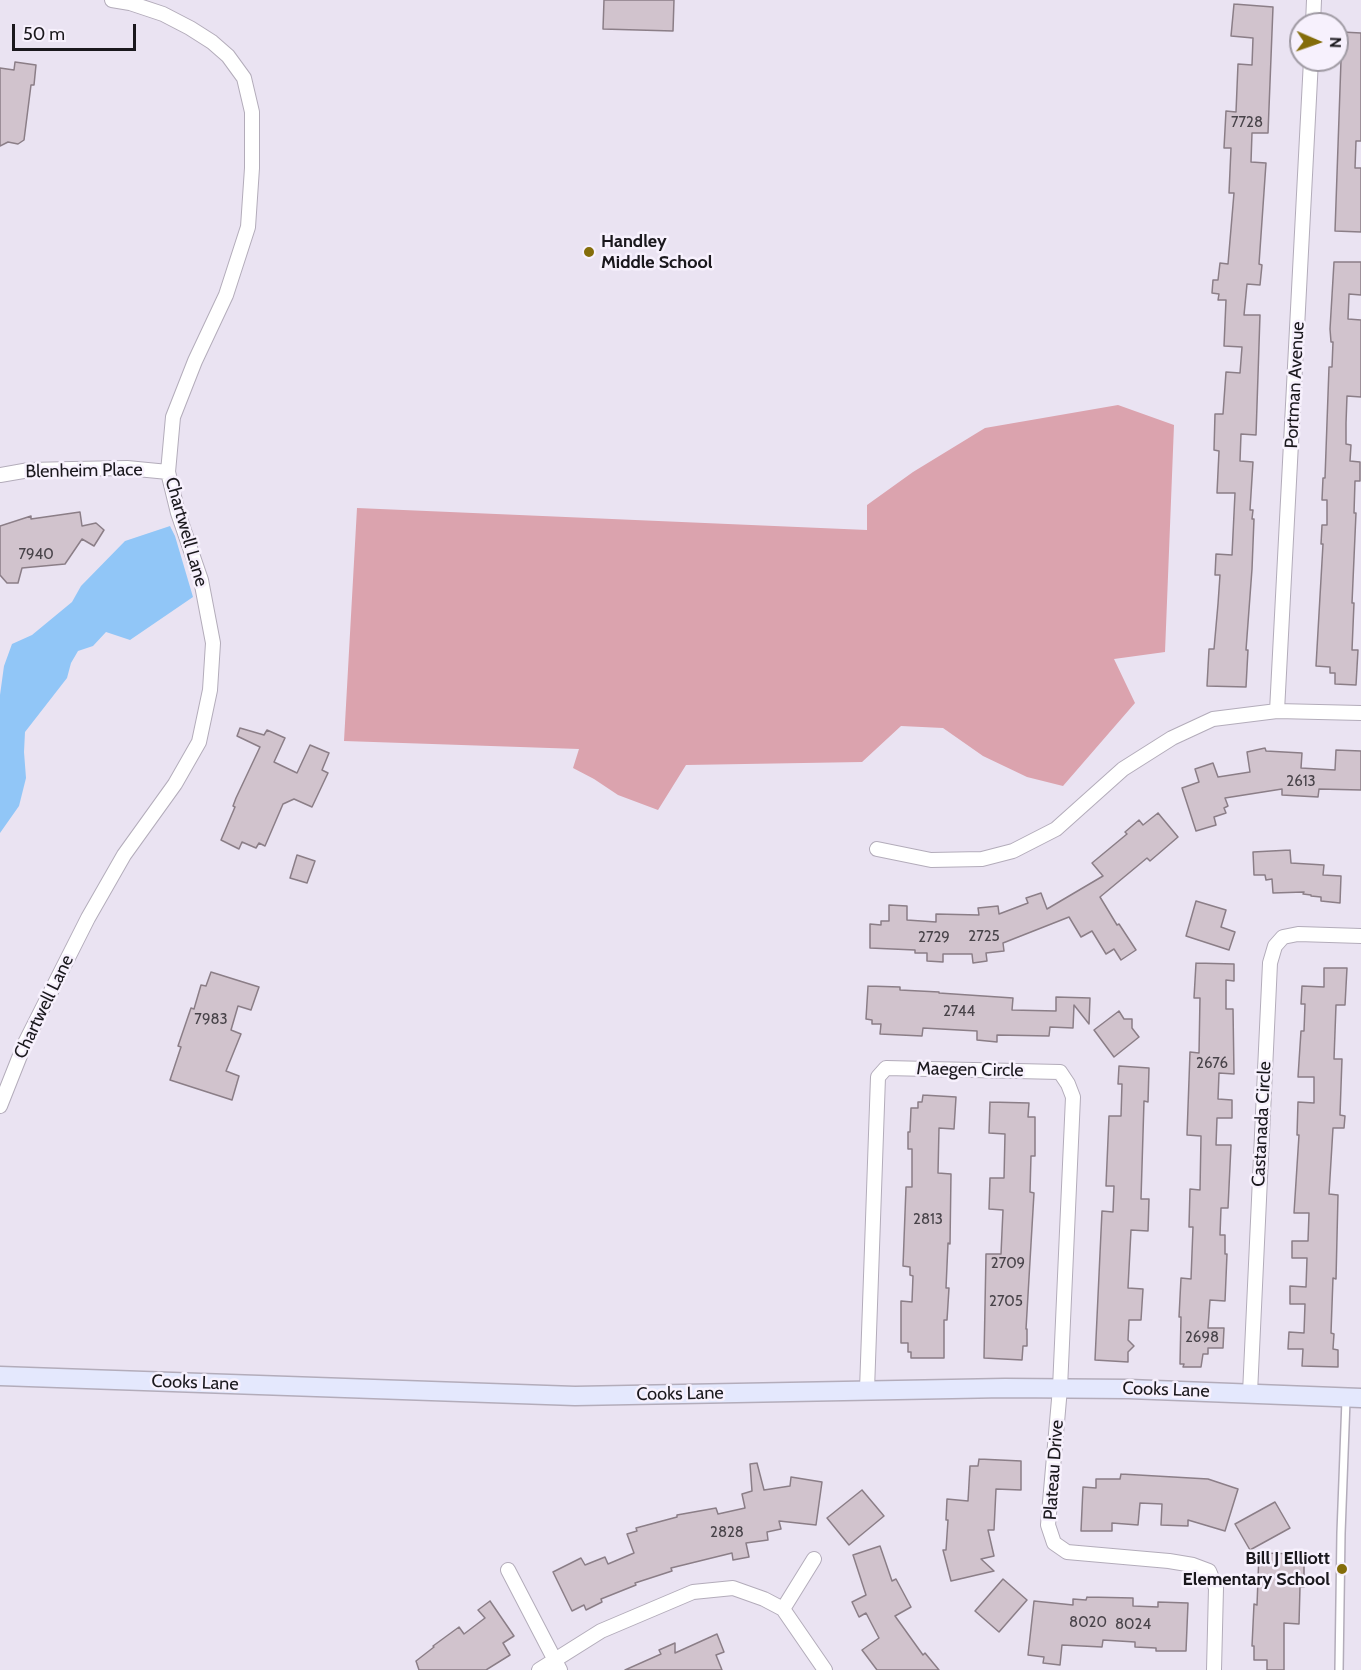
<!DOCTYPE html>
<html>
<head>
<meta charset="utf-8">
<style>
	body { margin:0 }
	#map { position:relative; width:1361px; height:1670px; overflow:hidden; background:#eae3f2; font-family:Cabin,sans-serif }
	canvas { display:block }
	.north { position:absolute; left:1289px; top:12px; width:60px; height:60px; box-sizing:border-box; background:#f7f1fd; border:2px solid #9f9aa3; border-radius:50%; rotate:92deg; font-size:16px; font-weight:700; line-height:24px; text-align:center; color:#1a181d }
	.north::after { content:''; display:block; margin:auto; width:21px; height:27px; background:#846d0a; clip-path:polygon(50% 0,100% 100%,50% 72%,0 100%) }
	.scale { position:absolute; left:12px; top:24px; width:124px; height:27px; box-sizing:border-box; border:3px solid #1a181d; border-top:0; padding-left:8px; font-size:18px; line-height:21px; white-space:nowrap; color:#1a181d; -webkit-text-stroke:4px #f7f1fd; paint-order:stroke }
</style>
</head>
<body>
<div id="map">
<canvas width="1361" height="1670"></canvas>
<div class="north">N</div>
<div class="scale">50 m</div>
</div>
<script>
const g = document.querySelector('canvas').getContext('2d');
g.lineJoin = 'round';
function fill(path, color) {
  g.fillStyle = color;
  g.fill(path, 'evenodd');
}
function poly(rows) {
  const path = new Path2D();
  for (const r of rows) {
    path.moveTo(r[0], r[1]);
    for (let i = 2; i < r.length; i += 2) path.lineTo(r[i], r[i + 1]);
  }
  return path;
}
function strokePath(path, color, width, dash) {
  g.strokeStyle = color;
  g.lineWidth = width;
  g.lineCap = dash ? 'butt' : 'round';
  g.setLineDash(dash || []);
  g.stroke(path);
}
function drawText(font, color, halo, rows, align = 'center') {
  g.font = font + ' Cabin,sans-serif';
  g.lineWidth = 5;
  g.setLineDash([]);
  g.textBaseline = 'middle';
  g.strokeStyle = halo;
  g.fillStyle = color;
  for (const [text, x, y, turn = 0] of rows) {
    g.save();
    g.translate(x, y);
    g.rotate((+turn || 0) * Math.PI / 180);
    g.textAlign = isNaN(turn) ? turn : align;
    if (halo) g.strokeText(text, 0, 0);
    g.fillText(text, 0, 0);
    g.restore();
  }
}
fill(poly([
	[1118,405,1174,425,1165,652,1114,659,1135,703,1063,786,1027,777,983,756,943,728,901,726,862,762,686,765,658,810,618,795,594,779,573,768,579,749,344,741,357,508,867,530,867,505,913,472,985,428]
]), '#dba3ae');
fill(poly([
	[170,526,175,536,193,597,130,640,106,632,93,646,78,651,71,663,67,678,25,732,24,752,26,778,19,806,0,833,0,695,4,666,12,644,32,635,72,602,81,586,125,541]
]), '#91c6f7');
const building = poly([
	[604,0,674,0,673,31,603,29,604,0],
	[1234,4,1273,7,1268,133,1252,133,1251,162,1266,163,1259,264,1262,265,1260,285,1247,284,1244,315,1260,315,1256,435,1241,434,1240,461,1253,462,1250,510,1253,510,1252,519,1254,519,1252,569,1246,650,1248,650,1246,687,1207,686,1209,649,1214,649,1218,604,1220,575,1215,575,1216,554,1232,555,1235,493,1217,493,1219,451,1214,450,1215,414,1223,414,1226,372,1240,373,1242,347,1224,346,1226,300,1218,300,1219,294,1212,293,1213,280,1218,280,1220,263,1228,264,1234,193,1229,193,1231,148,1224,148,1226,111,1236,112,1238,64,1252,65,1253,38,1231,36,1234,4],
	[1342,32,1361,33,1361,141,1356,141,1355,168,1361,168,1361,232,1335,231,1342,32],
	[15,62,36,65,34,85,31,85,24,140,18,144,8,142,0,146,0,68,14,70,15,62],
	[1334,262,1361,262,1361,295,1349,294,1348,319,1361,320,1361,397,1347,396,1346,423,1346,444,1351,445,1350,461,1360,462,1360,481,1355,481,1354,513,1356,513,1352,603,1354,603,1352,650,1358,650,1356,685,1335,684,1335,673,1330,673,1330,667,1316,666,1323,544,1321,544,1322,525,1327,525,1327,500,1322,500,1323,478,1325,478,1329,367,1332,367,1333,342,1331,342,1330,329,1334,262],
	[80,512,82,526,96,523,104,530,94,546,82,539,65,564,22,568,18,583,7,583,0,575,0,526,31,516,31,519,80,512],
	[240,728,264,735,267,730,285,738,274,762,297,773,310,745,329,753,322,770,328,773,312,807,294,799,283,804,265,846,259,843,256,848,242,842,239,849,221,840,235,807,233,806,236,798,260,747,237,736,240,728],
	[1265,748,1266,751,1302,753,1301,768,1335,770,1336,750,1361,751,1361,790,1319,789,1318,797,1282,795,1282,789,1225,798,1228,806,1224,808,1226,813,1214,817,1216,825,1196,831,1182,788,1199,782,1195,769,1213,763,1218,777,1250,772,1247,752,1265,748],
	[1158,813,1178,837,1150,861,1147,858,1100,897,1117,925,1119,924,1136,950,1121,960,1114,949,1106,954,1092,931,1081,937,1069,917,1003,943,1004,951,986,953,987,961,973,963,972,954,943,954,943,962,927,961,927,953,915,953,915,950,870,948,870,924,881,925,881,921,889,921,889,905,907,906,907,920,936,922,936,914,979,915,978,908,998,906,999,914,1028,903,1026,898,1041,893,1047,909,1103,876,1092,863,1127,834,1125,832,1139,820,1143,825,1158,813],
	[1290,850,1291,863,1324,865,1323,875,1341,876,1340,903,1321,901,1321,897,1311,896,1311,895,1303,894,1304,892,1273,893,1272,879,1266,880,1265,875,1254,875,1253,852,1290,850],
	[297,855,315,861,307,883,290,878,297,855],
	[1196,901,1226,910,1221,927,1235,932,1229,950,1186,936,1196,901],
	[1196,963,1234,964,1234,981,1226,980,1226,1009,1233,1009,1234,1074,1219,1073,1218,1099,1232,1100,1232,1118,1217,1118,1216,1145,1231,1145,1228,1208,1221,1208,1220,1235,1225,1235,1225,1254,1227,1254,1225,1301,1210,1300,1208,1328,1224,1328,1223,1348,1208,1348,1208,1354,1203,1354,1201,1367,1183,1367,1184,1364,1180,1364,1181,1317,1179,1317,1181,1278,1191,1279,1193,1227,1189,1227,1190,1189,1200,1190,1201,1136,1187,1135,1190,1052,1199,1053,1200,998,1194,998,1196,963],
	[1324,968,1347,968,1345,1005,1336,1005,1334,1059,1342,1059,1340,1115,1345,1116,1344,1128,1333,1128,1329,1194,1338,1195,1336,1279,1333,1278,1331,1333,1334,1334,1333,1349,1338,1350,1338,1367,1302,1366,1303,1349,1288,1349,1289,1332,1304,1333,1305,1304,1290,1304,1290,1286,1306,1287,1307,1258,1292,1258,1292,1241,1308,1241,1309,1213,1294,1213,1299,1135,1297,1135,1298,1102,1314,1103,1314,1077,1298,1077,1301,1031,1304,1031,1305,1004,1301,1004,1302,986,1324,987,1324,968],
	[211,972,259,987,251,1010,238,1006,231,1030,241,1034,226,1071,239,1076,232,1100,170,1080,181,1047,178,1046,191,1008,194,1009,201,985,206,986,211,972],
	[868,986,900,987,900,990,939,992,939,993,1013,998,1012,1010,1056,1011,1056,997,1090,998,1089,1024,1074,1005,1073,1028,1050,1027,1049,1036,997,1035,997,1042,977,1040,977,1031,923,1028,922,1036,880,1034,881,1024,872,1024,872,1020,866,1019,868,986],
	[1119,1011,1124,1019,1132,1019,1132,1028,1139,1037,1114,1057,1094,1030,1119,1011],
	[1119,1066,1149,1068,1148,1102,1144,1101,1141,1199,1149,1199,1148,1231,1131,1230,1128,1288,1143,1289,1141,1320,1129,1320,1128,1340,1134,1346,1128,1352,1128,1362,1095,1360,1102,1211,1113,1212,1114,1186,1106,1186,1109,1116,1121,1116,1122,1084,1118,1084,1119,1066],
	[923,1095,956,1097,954,1129,939,1128,938,1173,951,1174,950,1244,948,1243,946,1288,949,1288,947,1320,944,1320,944,1358,911,1358,911,1352,908,1352,908,1343,901,1343,901,1301,912,1302,913,1276,910,1275,910,1267,903,1266,906,1187,912,1187,912,1149,908,1149,908,1132,910,1132,911,1108,918,1108,918,1102,922,1102,923,1095],
	[990,1102,1029,1103,1028,1117,1035,1117,1035,1156,1031,1156,1030,1192,1034,1193,1026,1329,1027,1329,1027,1346,1023,1346,1022,1360,984,1358,986,1254,1001,1254,1003,1210,989,1209,990,1178,1004,1178,1005,1134,989,1133,990,1102],
	[979,1459,1021,1461,1021,1490,996,1489,994,1530,988,1530,994,1556,981,1559,994,1571,951,1581,943,1550,946,1550,948,1520,946,1520,947,1499,968,1501,970,1466,978,1466,979,1459],
	[757,1463,764,1490,790,1486,791,1477,822,1482,816,1525,779,1521,781,1529,767,1532,768,1540,746,1543,749,1557,733,1560,732,1553,671,1568,672,1571,635,1583,636,1585,601,1599,602,1602,586,1610,584,1605,572,1611,553,1572,581,1558,585,1565,605,1557,608,1564,634,1553,627,1534,637,1531,636,1528,677,1517,677,1515,716,1508,718,1514,745,1508,742,1494,752,1491,750,1464,757,1463],
	[1121,1474,1208,1479,1238,1489,1225,1531,1188,1520,1188,1526,1161,1525,1162,1504,1140,1503,1138,1525,1112,1523,1112,1531,1081,1531,1083,1487,1096,1488,1096,1479,1120,1479,1121,1474],
	[862,1490,884,1516,849,1545,827,1518,862,1490],
	[1275,1502,1290,1528,1250,1550,1235,1524,1275,1502],
	[880,1546,892,1581,896,1579,911,1607,895,1616,923,1655,925,1653,939,1670,877,1670,862,1650,879,1638,866,1613,859,1617,852,1602,866,1595,853,1555,880,1546],
	[1259,1553,1304,1554,1304,1587,1300,1587,1299,1624,1284,1623,1284,1670,1267,1670,1267,1660,1254,1660,1254,1646,1252,1646,1254,1604,1257,1605,1259,1553],
	[1003,1579,1027,1600,999,1632,975,1611,1003,1579],
	[1087,1597,1133,1598,1133,1606,1158,1607,1158,1602,1188,1603,1186,1651,1156,1651,1156,1648,1135,1647,1135,1642,1103,1640,1102,1647,1062,1645,1060,1665,1043,1663,1044,1657,1028,1655,1034,1601,1073,1605,1073,1599,1086,1600,1087,1597],
	[490,1601,514,1636,503,1643,510,1655,486,1670,419,1670,416,1661,434,1647,433,1646,459,1627,464,1634,485,1618,478,1610,490,1601],
	[717,1634,724,1652,716,1655,722,1670,625,1670,661,1654,659,1650,675,1643,675,1653,717,1634]
]);
fill(building, '#d1c3cd');
strokePath(building, '#8b7e87', 1.5);
const lane = poly([
	[1339,1670,1341,1533,1346,1400]
]);
const street = poly([
	[1313,24,1314,0],
	[0,475,29,470,72,469,127,468,168,472],
	[1277,711,1311,60],
	[877,849,931,860,982,859,1013,851,1056,829,1123,769,1172,738,1213,719,1277,711,1361,713],
	[0,1106,25,1043,88,918,124,855,175,784,199,742,210,690,213,643,201,580,178,513,168,472,173,417,195,361,226,295,248,227,252,168,252,112,244,78,228,56,212,42,190,28,163,14,130,3,112,0],
	[867,1390,878,1077,886,1068,1060,1072,1068,1084,1073,1097,1060,1388,1048,1525,1054,1543,1067,1552,1169,1561,1193,1565,1209,1571,1216,1588,1214,1670],
	[1250,1393,1270,963,1275,946,1283,937,1298,934,1361,936],
	[508,1570,560,1670],
	[783,1609,814,1559],
	[539,1670,601,1631,693,1592,733,1588,764,1599,783,1609,825,1670]
]);
const secondary = poly([
	[0,1376,575,1396,1005,1388,1129,1389,1361,1398]
]);
strokePath(lane, '#b3acba', 10);
strokePath(street, '#b3acba', 16);
strokePath(secondary, '#b3acba', 21);
strokePath(lane, '#fff', 7);
strokePath(street, '#fff', 14);
strokePath(secondary, '#e4e8fd', 18);
for (const [x, y, r, color] of [
	[589,252,6,"#846d0a"],
	[1342,1569,6,"#846d0a"]
]) {
  const dot = new Path2D();
  dot.arc(x, y, r, 0, 2 * Math.PI);
  g.fillStyle = color;
  g.fill(dot);
  strokePath(dot, '#f7f1fd', 2);
}
drawText('15px', '#484349', null, [
	["7728",1247,123],
	["7940",36,555],
	["2613",1301,782],
	["2725",984,937],
	["2729",934,938],
	["2744",959,1012],
	["7983",211,1020],
	["2676",1212,1064],
	["2813",928,1220],
	["2709",1008,1264],
	["2705",1006,1302],
	["2698",1202,1338],
	["2828",727,1533],
	["8020",1088,1623],
	["8024",1133,1625]
]);
drawText('bold 18px', '#1a181d', '#f7f1fd', [
	["Handley",601,242],
	["Middle School",601,263],
	["Bill J Elliott",1330,1559,"right"],
	["Elementary School",1330,1580,"right"]
], 'left');
drawText('18px', '#1a181d', '#f7f1fd', [
	["Portman Avenue",1295,385,-87],
	["Blenheim Place",84,471,-1],
	["Chartwell Lane",186,532,74],
	["Chartwell Lane",44,1007,-64],
	["Maegen Circle",970,1070,1],
	["Castanada Circle",1262,1124,-87],
	["Cooks Lane",195,1383,2],
	["Cooks Lane",1166,1390,2],
	["Cooks Lane",680,1394,-1],
	["Plateau Drive",1054,1470,-86]
]);
</script>
</body>
</html>
